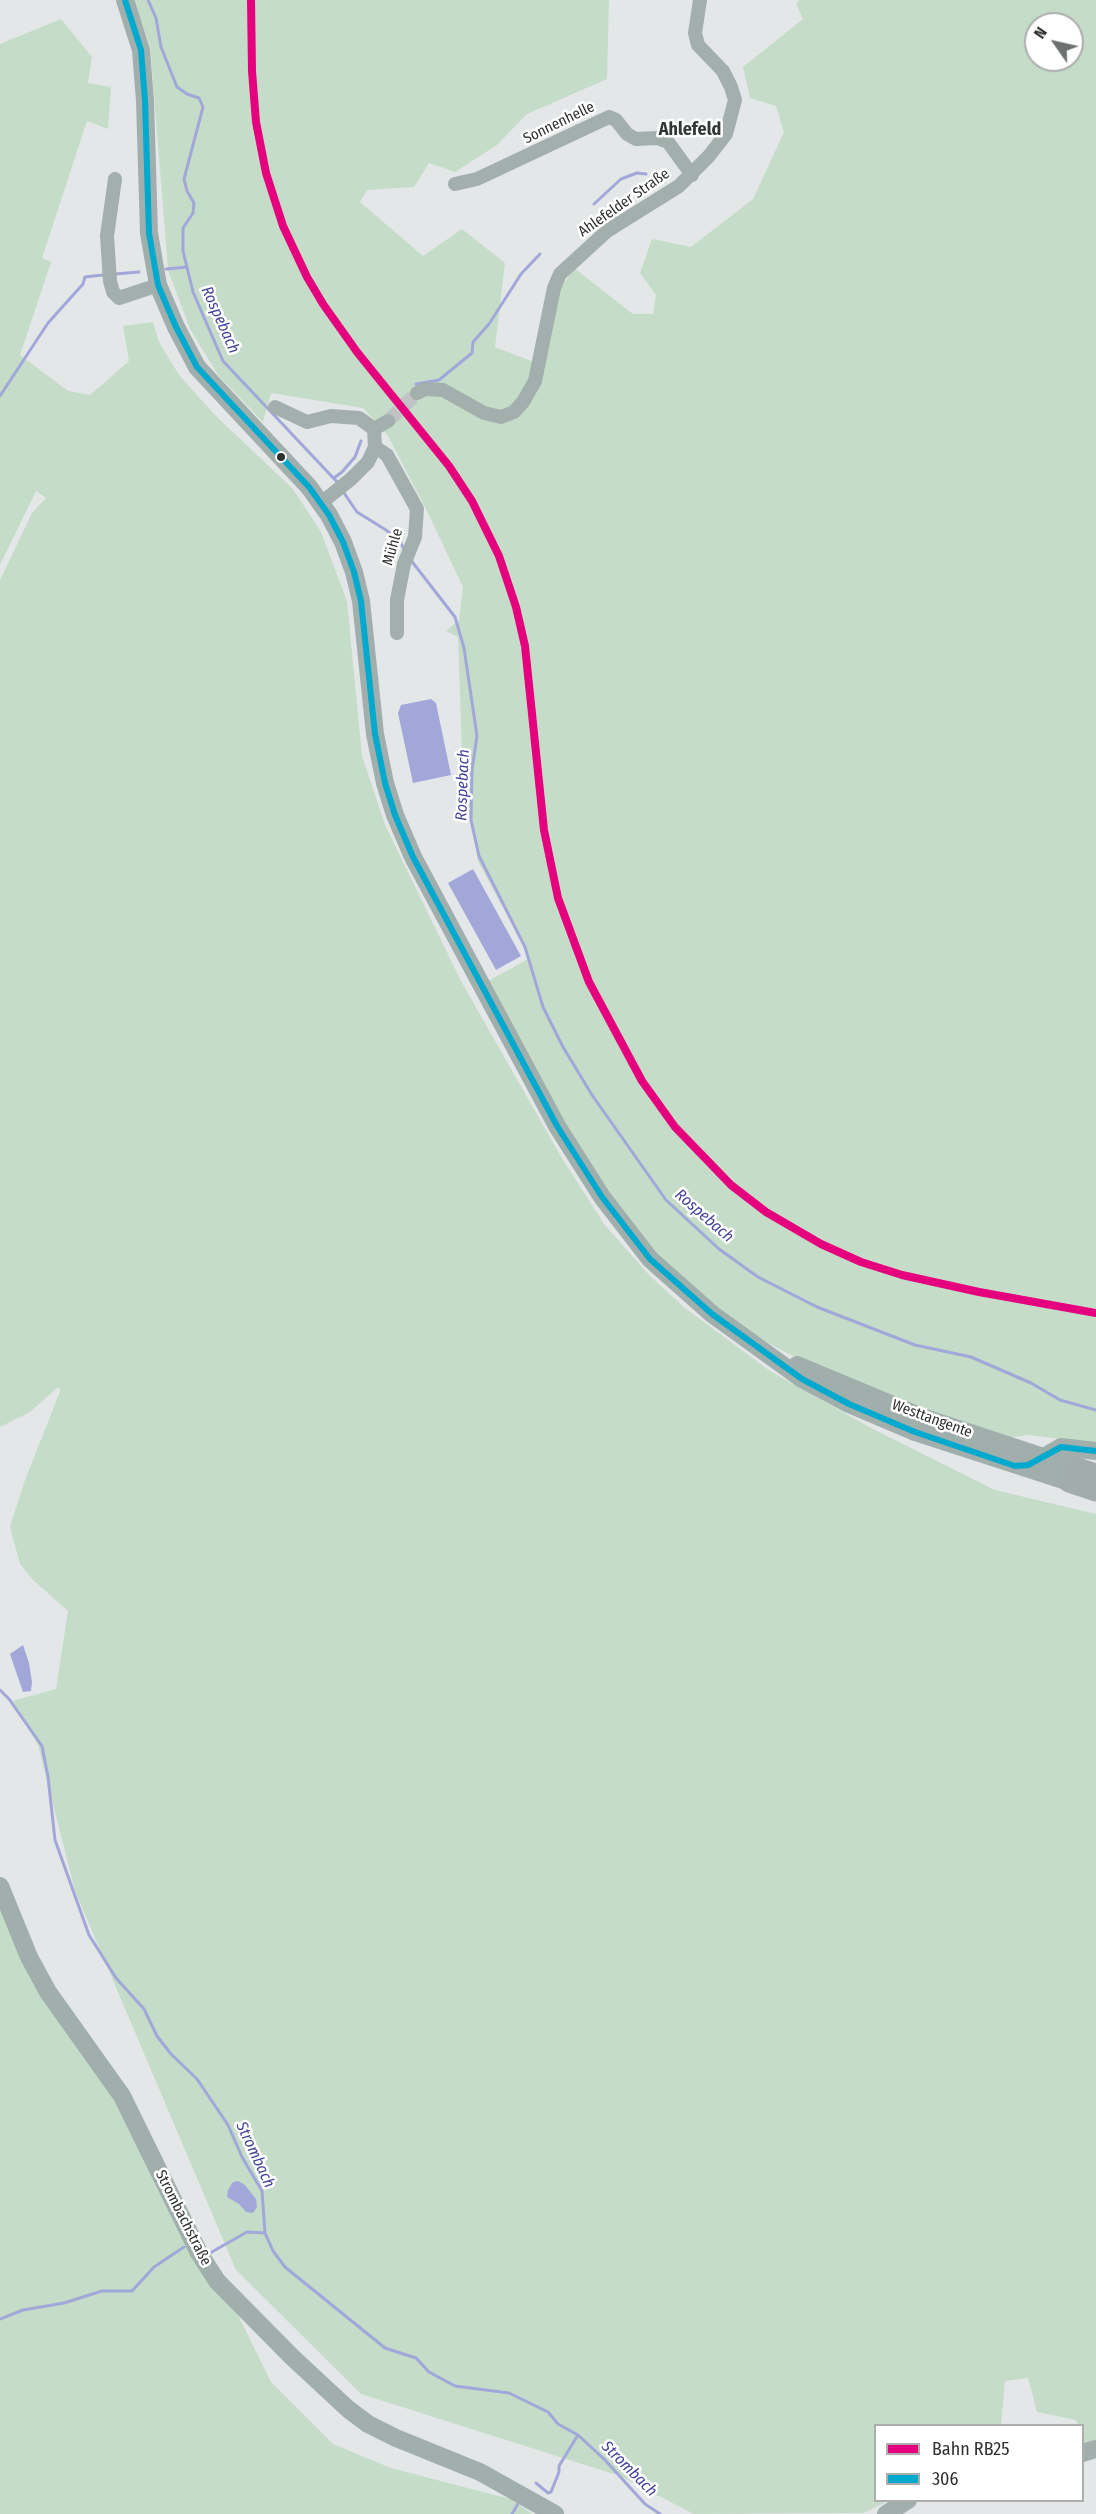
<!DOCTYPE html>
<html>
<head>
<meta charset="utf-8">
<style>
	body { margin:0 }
	#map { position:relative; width:1096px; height:2514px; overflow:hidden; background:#e4e7e8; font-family:"Fira Sans Condensed",sans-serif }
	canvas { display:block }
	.legend { position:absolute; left:874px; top:2424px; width:210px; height:78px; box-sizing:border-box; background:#fff; border:2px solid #acadad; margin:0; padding:8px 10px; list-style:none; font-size:18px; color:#2f3131 }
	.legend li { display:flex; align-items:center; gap:12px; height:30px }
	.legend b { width:30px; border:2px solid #acadad }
	.north { position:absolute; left:1024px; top:12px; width:60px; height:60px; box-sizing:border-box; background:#fff; border:2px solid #acadad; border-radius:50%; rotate:304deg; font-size:16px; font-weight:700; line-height:24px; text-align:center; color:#2f3131 }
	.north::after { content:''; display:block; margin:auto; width:21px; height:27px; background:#6e7171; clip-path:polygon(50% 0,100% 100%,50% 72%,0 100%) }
</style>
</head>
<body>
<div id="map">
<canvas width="1096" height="2514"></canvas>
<ul class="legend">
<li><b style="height:8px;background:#e5007d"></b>Bahn RB25</li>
<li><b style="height:8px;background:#00a9ce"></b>306</li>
</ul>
<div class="north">N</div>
</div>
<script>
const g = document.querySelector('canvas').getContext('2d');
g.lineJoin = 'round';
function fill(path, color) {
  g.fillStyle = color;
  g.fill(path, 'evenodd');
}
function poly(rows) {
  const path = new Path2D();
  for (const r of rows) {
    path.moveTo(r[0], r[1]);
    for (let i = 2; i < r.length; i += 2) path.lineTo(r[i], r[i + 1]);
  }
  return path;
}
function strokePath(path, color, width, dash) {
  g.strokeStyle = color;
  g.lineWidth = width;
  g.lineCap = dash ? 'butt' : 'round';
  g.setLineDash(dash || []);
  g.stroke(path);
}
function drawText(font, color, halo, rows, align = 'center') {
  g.font = font + ' "Fira Sans Condensed",sans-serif';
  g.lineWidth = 5;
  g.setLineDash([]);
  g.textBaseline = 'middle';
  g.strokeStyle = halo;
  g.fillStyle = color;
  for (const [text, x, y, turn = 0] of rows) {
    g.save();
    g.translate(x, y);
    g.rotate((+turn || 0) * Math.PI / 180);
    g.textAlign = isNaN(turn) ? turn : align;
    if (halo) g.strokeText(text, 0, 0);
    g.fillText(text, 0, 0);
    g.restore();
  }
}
fill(poly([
	[132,0,609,0,607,79,527,114,497,145,455,172,429,163,414,187,367,190,360,202,423,256,462,229,505,263,495,347,544,366,556,296,574,268,633,314,653,314,656,295,640,273,652,239,691,247,753,199,784,132,776,106,750,98,743,67,803,19,796,4,800,0,1096,0,1096,1443,1028,1435,1008,1438,990,1435,808,1364,757,1337,730,1319,659,1257,626,1220,561,1117,488,981,530,958,478,861,463,783,458,637,446,631,459,620,463,587,426,509,388,436,363,408,271,393,263,422,218,375,190,329,168,270,150,45],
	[1036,24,1072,24,1072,60,1036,60],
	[61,19,92,57,88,83,111,87,108,129,87,121,42,258,51,262,20,355,68,391,90,395,129,361,123,326,153,322,159,342,179,375,215,415,293,489,321,532,347,601,362,756,385,825,461,981,560,1155,604,1224,650,1276,685,1308,770,1371,873,1429,995,1490,1096,1514,1096,2445,1083,2444,1082,2426,1078,2425,1076,2420,1037,2412,1028,2378,1005,2381,1001,2425,876,2426,876,2500,888,2501,864,2513,694,2514,620,2476,361,2394,236,2270,75,1891,38,1745,12,1701,56,1689,68,1611,33,1580,20,1564,10,1527,25,1480,61,1389,57,1388,30,1412,0,1427,0,580,32,513,46,498,36,491,0,565,0,44],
	[0,1902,115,2096,237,2313,271,2382,333,2444,391,2468,510,2499,533,2514,0,2514]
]), '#c5ddc8');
fill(poly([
	[431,699,436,703,451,775,413,783,398,713,401,705],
	[473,869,521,956,496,970,448,883],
	[23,1645,29,1663,32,1682,31,1691,23,1692,10,1654],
	[238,2181,245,2185,256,2199,257,2207,253,2213,246,2212,239,2204,227,2197,228,2190,233,2182]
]), '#a1a7d9');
strokePath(poly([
	[148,0,156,18,161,47,177,87,187,94,199,98,203,107,184,179,187,191,194,203,193,213,183,228,183,251,193,292,223,361,339,484],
	[594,204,621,179,637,173,646,174],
	[166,269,187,267],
	[115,274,139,272],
	[416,384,439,380,472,353,473,342,489,324,521,274,540,254],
	[0,396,48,323,83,284,85,277,103,275],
	[334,478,342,472,355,457,361,441],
	[342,490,357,512,386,530,400,542,405,551],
	[410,559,455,617,464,648,477,736,472,770,471,820,479,856,525,947,543,1007,563,1047,592,1095,666,1200,719,1249,758,1277,817,1307,915,1345,971,1357,1031,1383,1060,1400,1096,1410],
	[0,1690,9,1699,42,1746,48,1777,55,1840,89,1935,116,1978,144,2009,157,2036,171,2054,197,2079,228,2125,242,2157,262,2191,265,2233,273,2251,285,2267,385,2348,416,2358,429,2372,455,2386,509,2393,548,2412,558,2424,578,2435,605,2460,645,2504,660,2514],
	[210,2253,247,2232,265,2233],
	[0,2319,23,2310,64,2303,102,2291,132,2291,154,2267,184,2247],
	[536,2483,548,2493,551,2492,559,2472,559,2466,578,2435],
	[512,2514,519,2502]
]), '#a1a7d9', 3);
strokePath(poly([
	[388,421,417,393]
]), '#c0c3c3', 14, [14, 7]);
strokePath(poly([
	[115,179,107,236,110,281,113,292,119,298,158,285],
	[455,184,477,179,609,117,616,120,627,134,636,139,657,138,668,142,692,175],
	[417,393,425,389,443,390,484,413,501,417,514,412,523,402,535,381,554,288,560,274,607,231,679,186,709,156,726,134,735,100,731,87,723,71,698,45,695,33,700,0],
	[275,407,307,422,331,416,359,418,374,429,375,447,368,462,351,479,321,503],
	[374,429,388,421],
	[375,447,387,455,417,509,415,537,404,564,397,600,397,633]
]), '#a3afac', 14);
strokePath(poly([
	[125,0,141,50,145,101,149,233,158,285,176,327,197,367,309,487,329,515,343,542,354,572,361,601,375,734,385,783,395,815,413,857,557,1126,602,1197,650,1259,712,1314,802,1379,849,1404,915,1432,1069,1482],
	[797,1365,922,1417,1074,1467],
	[1037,1461,1061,1447,1096,1451],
	[0,1886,29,1957,48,1992,122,2096,199,2253,217,2281,292,2357,348,2409,368,2424,396,2438,480,2472,555,2514],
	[1082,2453,1096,2449],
	[886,2514,908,2500]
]), '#a0aeac', 18);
strokePath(poly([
	[1074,1467,1096,1474],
	[1069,1482,1096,1491]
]), '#a2acac', 21);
strokePath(poly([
	[125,0,141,50,145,101,149,233,158,285,176,327,197,367,309,487,329,515,343,542,354,572,361,601,375,734,385,783,395,815,413,857,557,1126,602,1197,650,1259,712,1314,802,1379,849,1404,915,1432,1015,1466,1028,1465,1061,1447,1096,1451]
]), '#00a9ce', 6);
strokePath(poly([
	[251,0,252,71,256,122,266,173,283,226,307,277,323,304,357,352,449,466,472,501,499,556,516,607,525,646,544,830,558,898,589,982,642,1081,675,1127,731,1185,766,1212,821,1244,861,1262,902,1275,979,1292,1096,1313]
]), '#e5007d', 8);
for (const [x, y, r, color] of [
	[281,457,5,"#2f3131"]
]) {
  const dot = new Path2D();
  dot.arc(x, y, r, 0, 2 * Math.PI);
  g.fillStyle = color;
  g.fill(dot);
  strokePath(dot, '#fff', 2);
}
drawText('15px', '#2f3131', '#fff', [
	["Sonnenhelle",559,123,-26],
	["Ahlefelder Straße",624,203,-35],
	["Mühle",393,547,-74],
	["Westtangente",932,1419,20],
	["Strombachstraße",183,2218,63]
]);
drawText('italic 16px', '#434499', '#fff', [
	["Rospebach",220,320,66],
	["Rospebach",463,785,-88],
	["Rospebach",704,1216,41],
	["Strombach",255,2155,65],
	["Strombach",629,2469,45]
]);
drawText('bold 18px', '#323637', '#fff', [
	["Ahlefeld",690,130]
]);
</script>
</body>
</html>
